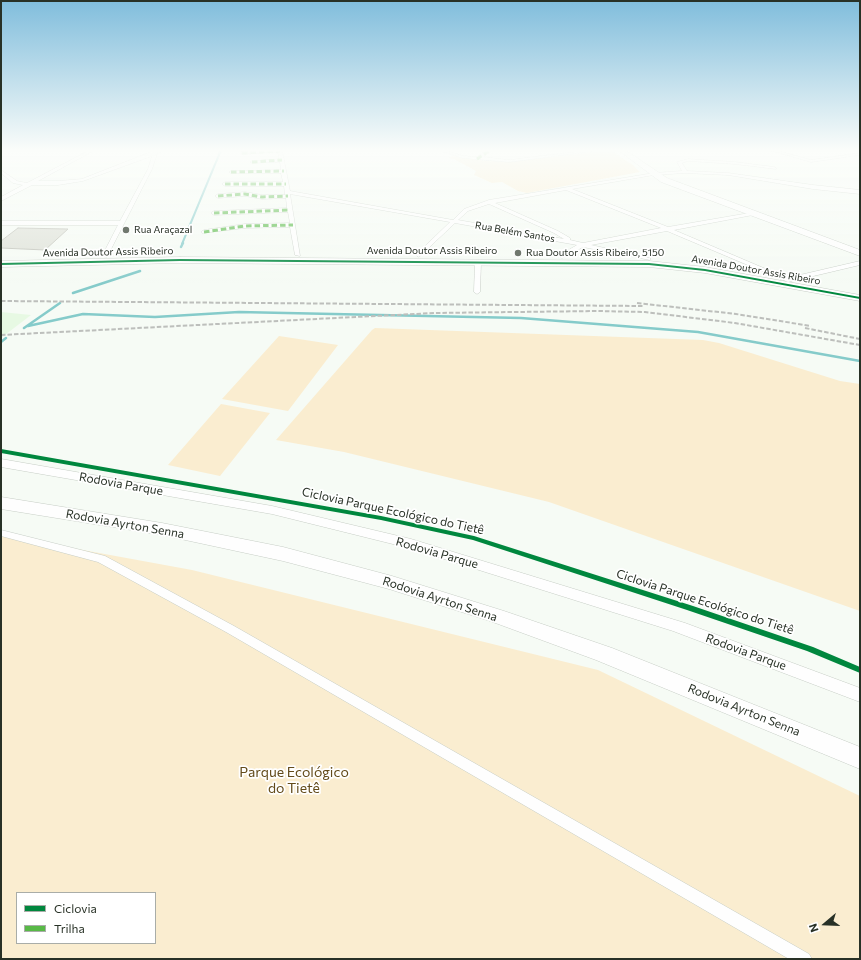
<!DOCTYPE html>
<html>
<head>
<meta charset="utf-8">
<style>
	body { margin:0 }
	#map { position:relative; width:861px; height:960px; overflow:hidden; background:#f6fbf5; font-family:Commissioner,sans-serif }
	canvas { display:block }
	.frame { position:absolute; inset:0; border:2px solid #283126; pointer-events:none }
	.legend { position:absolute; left:16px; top:892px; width:140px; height:52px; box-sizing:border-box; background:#fff; border:1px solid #a9ada8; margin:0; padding:5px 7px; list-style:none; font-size:12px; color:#283126 }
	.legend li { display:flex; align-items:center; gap:8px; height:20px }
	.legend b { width:20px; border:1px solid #a9ada8 }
	.north { position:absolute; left:805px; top:904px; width:40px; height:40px; -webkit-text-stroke:3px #fff; paint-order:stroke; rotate:251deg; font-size:11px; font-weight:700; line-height:16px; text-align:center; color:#283126 }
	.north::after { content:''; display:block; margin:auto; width:14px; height:18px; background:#283126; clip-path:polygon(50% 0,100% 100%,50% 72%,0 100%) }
</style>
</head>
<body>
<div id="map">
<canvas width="861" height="960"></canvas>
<div class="frame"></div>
<ul class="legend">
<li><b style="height:5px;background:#00873e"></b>Ciclovia</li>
<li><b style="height:5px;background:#58b947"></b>Trilha</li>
</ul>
<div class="north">N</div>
</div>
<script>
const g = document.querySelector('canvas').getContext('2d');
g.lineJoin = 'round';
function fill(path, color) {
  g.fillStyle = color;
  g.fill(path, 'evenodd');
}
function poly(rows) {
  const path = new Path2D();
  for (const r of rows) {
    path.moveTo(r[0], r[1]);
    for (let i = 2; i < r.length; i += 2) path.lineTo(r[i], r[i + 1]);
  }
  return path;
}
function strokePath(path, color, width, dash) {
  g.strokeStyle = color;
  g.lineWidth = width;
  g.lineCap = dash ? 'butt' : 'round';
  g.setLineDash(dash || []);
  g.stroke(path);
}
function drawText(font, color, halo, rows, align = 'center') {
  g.font = font + ' Commissioner,sans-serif';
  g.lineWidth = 3.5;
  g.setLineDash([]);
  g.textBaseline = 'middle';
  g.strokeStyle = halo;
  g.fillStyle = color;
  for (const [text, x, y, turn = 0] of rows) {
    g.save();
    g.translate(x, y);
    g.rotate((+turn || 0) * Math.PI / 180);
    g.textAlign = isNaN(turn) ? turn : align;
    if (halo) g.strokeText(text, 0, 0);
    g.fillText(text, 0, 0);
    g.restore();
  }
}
fill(poly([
	[1,312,31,315,1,338]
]), '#e7f9e3');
fill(poly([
	[610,150,633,165,640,172,527,193,518,191,502,182,492,183,474,175,476,171,454,159,448,158,452,156,486,161,512,162],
	[375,328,703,340,719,343,840,381,860,384,860,611,549,502,344,452,276,440,372,330],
	[279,336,338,345,288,411,222,399],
	[221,404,270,413,220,476,168,465],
	[1,535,192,570,598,670,860,796,860,959,1,959],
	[17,893,155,893,155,943,17,943]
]), '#faedd0');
strokePath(poly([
	[182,244,221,150]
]), '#85cbca', 2);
strokePath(poly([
	[181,247,183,243],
	[73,293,140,271],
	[28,326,83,314,155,317,239,312,521,318,698,332,860,361],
	[24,328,60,303],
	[1,342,6,338]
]), '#85cbca', 2.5);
const building = poly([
	[18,228,68,229,45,250,1,248,1,241,18,228]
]);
fill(building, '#dfe2d9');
strokePath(building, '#c1c3ba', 1);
const street = poly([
	[90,150,95,150,38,181,58,181,82,179,153,151,164,150,157,154,152,169,107,257,102,256,118,225,1,225,1,221,120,221,148,169,152,156,83,181,58,185,32,185,1,201,1,197,23,185,13,183,1,173,1,170,17,181,27,183,90,150],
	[282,150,290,191,453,220,464,209,489,200,654,173,682,171,677,162,688,159,735,162,774,167,776,168,776,169,735,164,688,161,682,163,687,171,728,173,813,185,860,190,860,194,813,189,728,175,685,173,654,175,572,189,668,227,755,212,755,214,753,215,674,230,787,278,860,261,860,265,788,282,667,231,591,245,650,258,650,260,583,247,562,258,560,257,560,255,577,245,455,223,419,257,417,256,417,254,450,222,290,194,300,256,295,255,290,227,245,228,202,233,201,232,204,230,245,224,290,223,288,212,214,215,211,213,214,211,287,208,286,198,262,199,245,196,218,198,215,196,218,194,245,192,262,195,285,195,284,186,225,186,222,184,225,182,283,182,281,173,231,173,229,172,231,171,281,170,280,162,252,163,250,162,252,161,279,159,278,152,242,154,240,153,242,152,282,150],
	[566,190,661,228,583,243,570,240,570,238,558,231,495,203,566,190],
	[489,204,554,233,564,239,458,220,468,211,489,204],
	[438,150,444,150,463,156,477,157,487,150,492,150,483,157,509,160,591,150,602,150,509,162,463,158,438,150],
	[769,150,775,150,811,160,860,153,860,155,811,162,769,150],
	[478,260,481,262,480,292,477,294,474,292,475,262,478,260],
	[1,530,105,556,234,626,809,954,812,959,789,959,226,632,98,562,1,536,1,530]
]);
const secondary = poly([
	[618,150,625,150,667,178,860,250,860,256,661,182,618,150],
	[1,459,272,506,411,539,685,623,860,688,860,702,673,631,409,548,272,514,1,467,1,459]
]);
const primary = poly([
	[180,257,649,261,705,267,860,295,860,301,705,273,649,267,180,263,1,267,1,261,180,257]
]);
const highway = poly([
	[1,497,162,523,283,547,392,576,504,611,612,648,860,747,860,769,596,660,490,621,389,589,283,561,162,535,1,509,1,497]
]);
strokePath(street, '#c7cec6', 1);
strokePath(secondary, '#c7cec6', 1);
strokePath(primary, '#c7cec6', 1);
strokePath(highway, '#c7cec6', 1);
fill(street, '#fefefe');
fill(secondary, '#fefefe');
fill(primary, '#fefefe');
fill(highway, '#fefefe');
strokePath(poly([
	[1,301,643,306],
	[637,303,736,314,811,326],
	[805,328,860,339],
	[1,335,434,313,597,311,645,312,735,323,860,345]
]), '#bdbfbc', 2, [4.5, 2]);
strokePath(poly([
	[242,153,280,151],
	[477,159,490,150],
	[252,162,282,160],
	[231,172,284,171],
	[225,184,286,184],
	[218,196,245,194,262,197,288,196],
	[214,213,290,210],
	[204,232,245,226,293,225]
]), '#58b947', 3, [5.5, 3]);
fill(poly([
	[180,259,649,263,705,269,860,297,860,299,705,271,649,265,180,261,1,265,1,263,180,259],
	[1,449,381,516,474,536,693,606,813,647,860,667,860,673,807,651,687,610,473,540,381,520,1,453,1,449]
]), '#00873e');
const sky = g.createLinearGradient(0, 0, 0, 284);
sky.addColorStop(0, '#80bddc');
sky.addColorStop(0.53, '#fbfdfa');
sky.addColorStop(1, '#fbfdfa00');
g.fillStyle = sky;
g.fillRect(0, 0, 861, 284);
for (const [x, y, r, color] of [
	[126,230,4,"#70786e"],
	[518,253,4,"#70786e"]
]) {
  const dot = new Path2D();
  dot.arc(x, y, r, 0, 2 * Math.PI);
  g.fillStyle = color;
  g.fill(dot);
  strokePath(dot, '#fff', 1.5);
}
drawText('10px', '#283126', '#fff', [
	["Rua Araçazal",134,230],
	["Rua Doutor Assis Ribeiro, 5150",526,253]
], 'left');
drawText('10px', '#283126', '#fff', [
	["Rua Belém Santos",515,232,10],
	["Avenida Doutor Assis Ribeiro",432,251],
	["Avenida Doutor Assis Ribeiro",108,252,-1],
	["Avenida Doutor Assis Ribeiro",756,270,10]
]);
drawText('12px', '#283126', '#fff', [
	["Rodovia Parque",121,484,10],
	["Ciclovia Parque Ecológico do Tietê",393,511,12],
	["Rodovia Ayrton Senna",125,524,10],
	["Rodovia Parque",437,553,16],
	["Rodovia Ayrton Senna",440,599,18],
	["Ciclovia Parque Ecológico do Tietê",705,602,18],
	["Rodovia Parque",746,652,20],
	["Rodovia Ayrton Senna",744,710,22]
]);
drawText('14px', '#634b1a', '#fff', [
	["Parque Ecológico",294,772],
	["do Tietê",294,788]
]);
</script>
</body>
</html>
